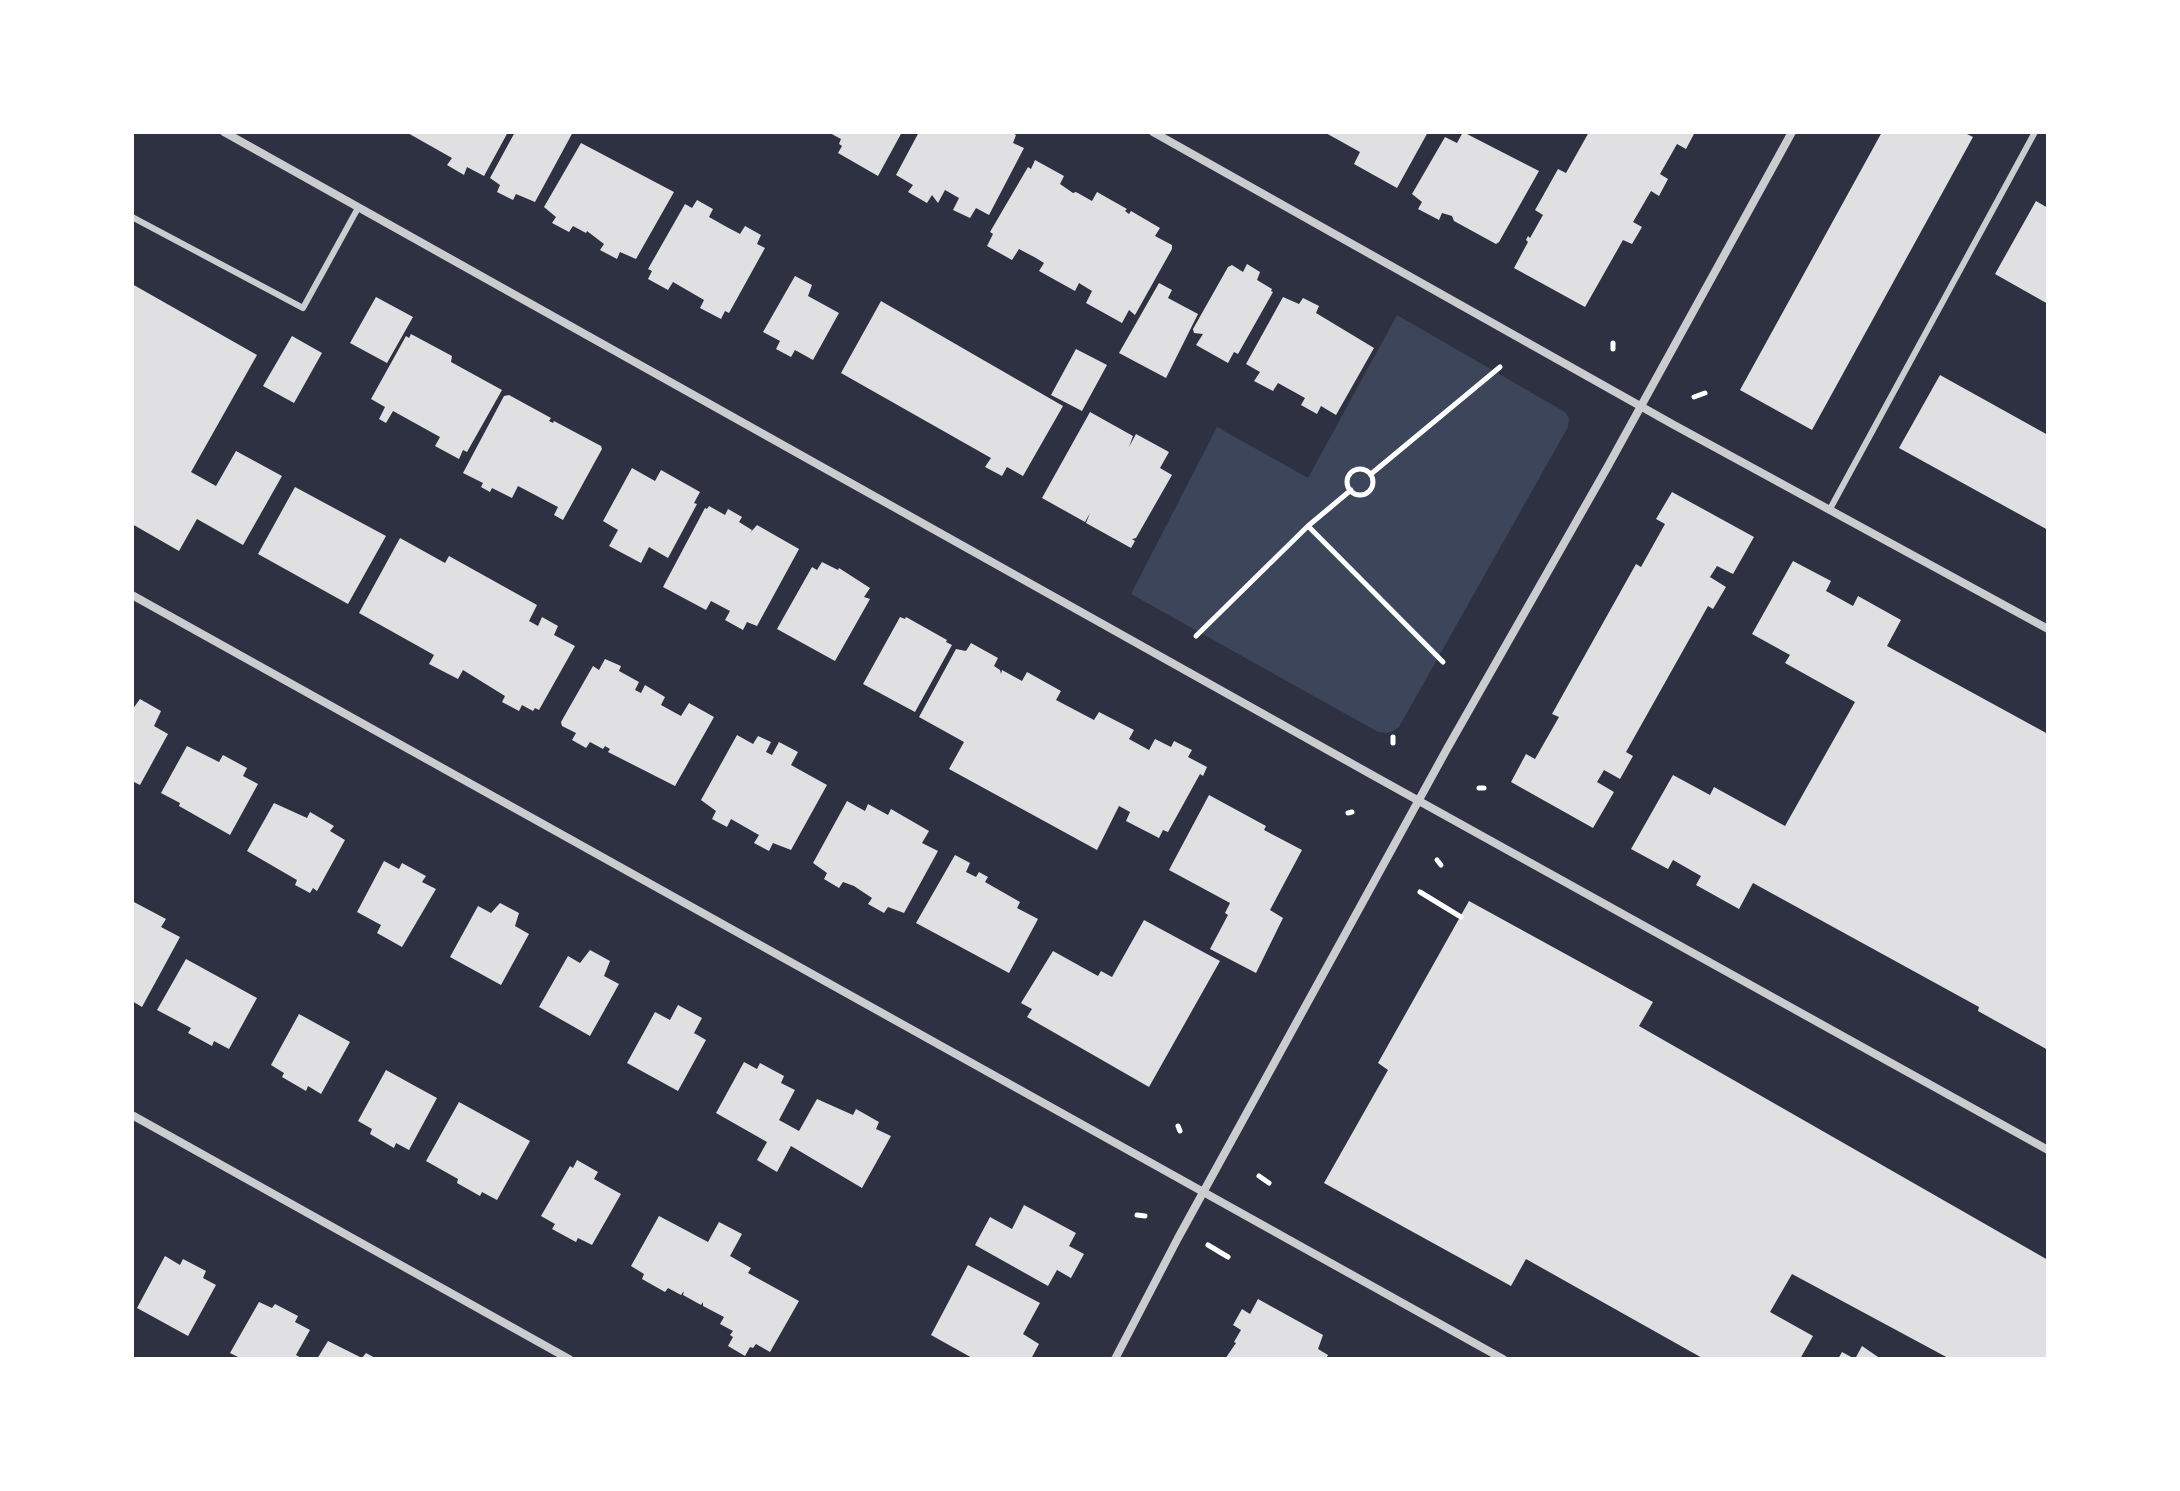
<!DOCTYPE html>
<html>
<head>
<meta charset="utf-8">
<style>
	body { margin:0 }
	#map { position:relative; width:2180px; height:1491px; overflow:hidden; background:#2d3142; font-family:Figtree,sans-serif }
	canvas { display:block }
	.frame { position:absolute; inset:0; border:134px solid #fff; pointer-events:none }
</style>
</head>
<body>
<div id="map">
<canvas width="2180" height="1491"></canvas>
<div class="frame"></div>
</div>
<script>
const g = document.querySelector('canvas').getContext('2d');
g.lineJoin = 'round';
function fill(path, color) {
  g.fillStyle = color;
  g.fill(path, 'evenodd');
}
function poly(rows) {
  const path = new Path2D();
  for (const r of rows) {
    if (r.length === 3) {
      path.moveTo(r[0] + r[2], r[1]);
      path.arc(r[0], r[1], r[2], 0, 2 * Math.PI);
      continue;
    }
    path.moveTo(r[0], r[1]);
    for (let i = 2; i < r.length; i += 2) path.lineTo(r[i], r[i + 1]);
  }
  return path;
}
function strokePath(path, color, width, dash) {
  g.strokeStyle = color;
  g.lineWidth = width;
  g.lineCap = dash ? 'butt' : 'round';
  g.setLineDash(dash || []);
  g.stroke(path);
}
fill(poly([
	[1397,315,1565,412,1569,418,1568,427,1399,727,1390,733,1378,732,1131,594,1217,427,1308,478]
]), '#3c4559');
fill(poly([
	[406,132,508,132,484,176,467,167,464,175,447,165,452,158],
	[515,132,573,132,535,202,516,194,513,200,497,192,500,185,490,178],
	[828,132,902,132,878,176,838,153,842,146,839,144,841,139],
	[919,132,1011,132,1016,135,1013,143,1024,148,989,215,976,208,970,218,953,210,959,198,945,190,938,203,932,195,927,203,908,192,913,185,896,175],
	[1324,132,1428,132,1397,188,1354,164,1360,152],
	[1463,132,1539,171,1499,242,1496,244,1454,221,1452,216,1442,213,1439,220,1418,209,1422,202,1412,194,1445,137,1457,143],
	[1589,132,1695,132,1686,149,1677,144,1660,174,1668,179,1659,196,1651,191,1633,222,1642,227,1632,244,1623,240,1585,307,1514,268,1528,242,1526,240,1528,236,1530,238,1543,215,1535,210,1539,203,1558,169,1566,173],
	[1882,132,1963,132,1973,137,1812,430,1740,390],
	[581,143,674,192,636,259,620,252,617,259,600,250,604,244,587,231,586,233,573,226,569,232,552,223,556,217,544,207],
	[1035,160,1064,176,1060,184,1073,193,1076,192,1092,201,1097,192,1127,209,1125,211,1129,214,1131,211,1160,228,1155,236,1172,245,1172,249,1135,315,1129,310,1122,323,1086,303,1092,291,1079,283,1075,291,1039,271,1044,263,1036,258,1019,249,1012,260,987,246,993,234,990,232,1028,167,1031,169],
	[697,200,713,209,709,217,725,226,740,234,745,226,761,235,757,244,765,248,729,313,725,311,721,319,700,308,704,300,673,282,668,290,648,279,652,271,648,269,685,204,692,208],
	[2036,201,2048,208,2048,304,1995,274],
	[1247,264,1260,272,1257,280,1272,289,1271,291,1273,292,1238,354,1234,352,1228,363,1196,345,1203,334,1194,333,1193,329,1228,267,1232,265,1243,272],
	[795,276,812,285,808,296,839,313,813,360,795,350,791,357,776,349,780,341,763,332],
	[1159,283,1172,290,1168,298,1198,314,1166,378,1119,353],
	[132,284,257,355,191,472,216,486,236,451,282,476,243,545,197,519,179,551,132,524],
	[376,297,413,317,387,363,350,343],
	[1283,297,1299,304,1303,298,1319,306,1316,313,1374,348,1336,415,1321,406,1317,414,1301,405,1305,398,1278,383,1273,391,1254,381,1260,372,1246,364],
	[881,301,1063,406,1023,476,1007,467,1002,476,985,467,991,458,841,373],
	[411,334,452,356,451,362,502,390,467,452,463,450,459,459,435,446,440,437,393,411,386,423,379,419,385,407,371,399,406,336,409,338],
	[292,336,322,353,294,403,263,386],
	[1076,349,1107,365,1082,411,1051,395],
	[1940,375,2048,435,2048,530,1899,448],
	[509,395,551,418,549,421,553,423,554,421,601,446,602,449,563,520,554,515,558,507,518,486,512,498,492,488,490,492,481,487,483,483,463,473,504,396],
	[1090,412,1133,436,1129,447,1136,434,1169,452,1160,468,1172,475,1136,538,1132,539,1135,541,1131,548,1086,523,1090,513,1085,522,1042,498],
	[632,468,655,481,661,470,700,492,694,503,697,504,668,558,649,547,641,563,609,546,618,530,603,521],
	[295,487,386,536,348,604,258,554],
	[1672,492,1754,537,1733,574,1717,566,1710,577,1726,587,1713,609,1708,606,1626,752,1633,756,1620,779,1604,770,1597,782,1614,792,1593,828,1511,782,1526,754,1535,759,1559,717,1552,714,1636,564,1641,567,1665,524,1656,519],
	[709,506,725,515,728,509,742,517,739,522,752,530,750,533,757,525,799,549,757,626,747,622,743,630,725,620,730,611,711,601,706,610,663,587,705,508,707,509],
	[400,538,445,563,449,556,537,605,529,621,538,626,542,617,558,626,554,635,575,646,539,710,535,708,533,711,522,705,519,711,502,702,505,696,463,670,458,679,429,664,434,655,359,613],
	[1793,561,1831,581,1826,591,1853,606,1858,596,1901,620,1887,646,2048,734,2048,1050,1978,1011,1979,1007,1753,883,1739,909,1696,885,1701,876,1673,860,1668,869,1631,849,1673,775,1710,795,1714,787,1785,826,1855,702,1785,663,1790,655,1752,634],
	[822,562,838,570,839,568,870,588,864,597,870,599,835,661,777,629,812,567,817,570],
	[900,617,905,619,906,617,947,640,946,642,952,645,915,712,863,684],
	[971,643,998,658,994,666,1000,670,1001,674,1002,670,1022,681,1027,672,1061,691,1056,700,1094,720,1099,712,1134,730,1129,739,1149,750,1155,739,1171,747,1174,741,1192,750,1188,757,1207,767,1203,776,1200,774,1168,832,1163,830,1159,838,1126,821,1130,812,1119,806,1097,850,949,769,964,742,919,717,956,649,966,651],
	[605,659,621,666,619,671,639,682,635,690,641,693,645,685,665,697,661,705,681,716,689,703,714,717,675,786,608,752,610,749,605,746,603,749,590,742,586,748,572,740,576,733,562,726,561,722,593,666,599,670],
	[140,699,161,711,154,726,168,734,140,785,132,781,132,710],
	[737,735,753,744,758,736,771,742,766,752,772,755,779,742,798,752,791,765,827,785,791,850,773,843,769,851,754,843,759,835,731,819,727,827,712,819,716,811,701,800],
	[187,746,219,762,223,755,247,768,243,776,258,784,230,835,179,806,180,803,161,793],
	[1209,795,1266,826,1264,830,1302,850,1270,910,1283,918,1256,973,1210,949,1228,915,1225,913,1230,903,1169,870],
	[847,801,865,811,868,804,888,815,891,809,929,831,922,843,938,851,904,913,888,907,884,913,868,904,872,898,854,886,843,882,839,888,824,879,827,873,813,863],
	[274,803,307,818,310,812,334,826,330,831,345,840,317,891,313,888,310,893,295,885,297,880,247,851],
	[955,855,970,863,966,872,976,877,979,872,988,877,985,882,1020,902,1017,908,1038,919,1009,973,916,923],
	[384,861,399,869,402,863,426,876,422,882,436,889,402,947,377,933,381,925,357,912],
	[132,901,166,919,161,927,180,937,142,1007,132,1001],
	[1469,901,1653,1002,1639,1026,2048,1260,2048,1359,1950,1359,1792,1274,1770,1312,1813,1336,1800,1359,1704,1359,1526,1259,1511,1286,1324,1183,1388,1070,1378,1063],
	[500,903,519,913,515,926,529,934,501,985,450,957,478,906,491,913],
	[1144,920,1220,961,1149,1087,1027,1017,1032,1009,1021,1003,1053,951,1098,976,1101,971,1112,977],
	[590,950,610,961,604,976,619,984,590,1036,539,1007,568,956,580,963],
	[186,959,257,998,229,1049,214,1041,212,1046,188,1033,191,1028,157,1010],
	[678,1005,702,1018,694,1033,706,1040,678,1091,627,1063,655,1012,670,1020],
	[299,1014,350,1042,321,1094,308,1086,306,1091,282,1077,284,1073,271,1065],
	[744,1062,757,1069,760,1063,784,1076,781,1083,795,1090,779,1120,799,1131,817,1099,853,1115,856,1109,879,1122,876,1129,891,1136,862,1188,791,1146,777,1172,757,1160,767,1142,716,1113],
	[386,1070,437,1098,409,1150,396,1143,394,1148,370,1134,372,1129,358,1121],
	[459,1102,530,1141,497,1200,482,1192,480,1196,457,1183,458,1179,426,1161],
	[577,1160,598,1172,594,1179,621,1194,592,1245,578,1238,576,1242,552,1229,555,1224,541,1216,570,1166,573,1168],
	[1024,1205,1076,1233,1069,1246,1084,1254,1071,1278,1057,1270,1048,1286,975,1245,990,1217,1012,1229],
	[659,1216,708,1242,719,1222,742,1234,730,1256,751,1268,748,1273,799,1301,770,1352,756,1344,753,1348,750,1347,745,1356,728,1346,733,1337,730,1335,733,1331,720,1324,724,1317,703,1306,703,1302,701,1305,683,1295,684,1291,681,1295,668,1288,665,1292,642,1279,644,1274,631,1266],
	[165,1256,180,1265,183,1259,206,1271,203,1278,216,1285,188,1336,137,1308],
	[968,1265,1040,1303,1023,1334,1039,1344,1031,1359,974,1359,931,1335],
	[1258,1299,1323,1335,1318,1349,1328,1355,1326,1359,1225,1359,1236,1343,1234,1342,1241,1330,1233,1325,1242,1309,1250,1314],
	[259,1302,272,1308,275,1304,298,1316,295,1322,310,1330,296,1355,303,1359,242,1359,230,1353],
	[328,1341,362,1358,366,1353,377,1359,317,1359],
	[1862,1346,1881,1359,1838,1359,1842,1352,1855,1359]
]), '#e0e0e3');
strokePath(poly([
	[1613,349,1613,343],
	[1694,397,1705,393],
	[1360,482,13],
	[1371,474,1500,367],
	[1308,526,1443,662],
	[1196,636,1308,526,1351,490],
	[1393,737,1393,743],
	[1479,788,1484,788],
	[1348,813,1352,812],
	[1437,860,1441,865],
	[1420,892,1461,917],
	[1178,1126,1180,1131],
	[1259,1176,1269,1183],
	[1137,1215,1145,1216],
	[1208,1245,1228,1257]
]), '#fff', 5);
strokePath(poly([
	[132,217,303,308,358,208],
	[1830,509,2035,132]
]), '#caccd0', 6);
strokePath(poly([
	[224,132,1374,776,2048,1150],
	[1153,132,1674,425,2048,629],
	[132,595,1503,1359],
	[132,1115,569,1359],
	[1115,1359,1178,1238,1448,747,1608,466,1792,132]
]), '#caccd0', 8);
</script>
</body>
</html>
